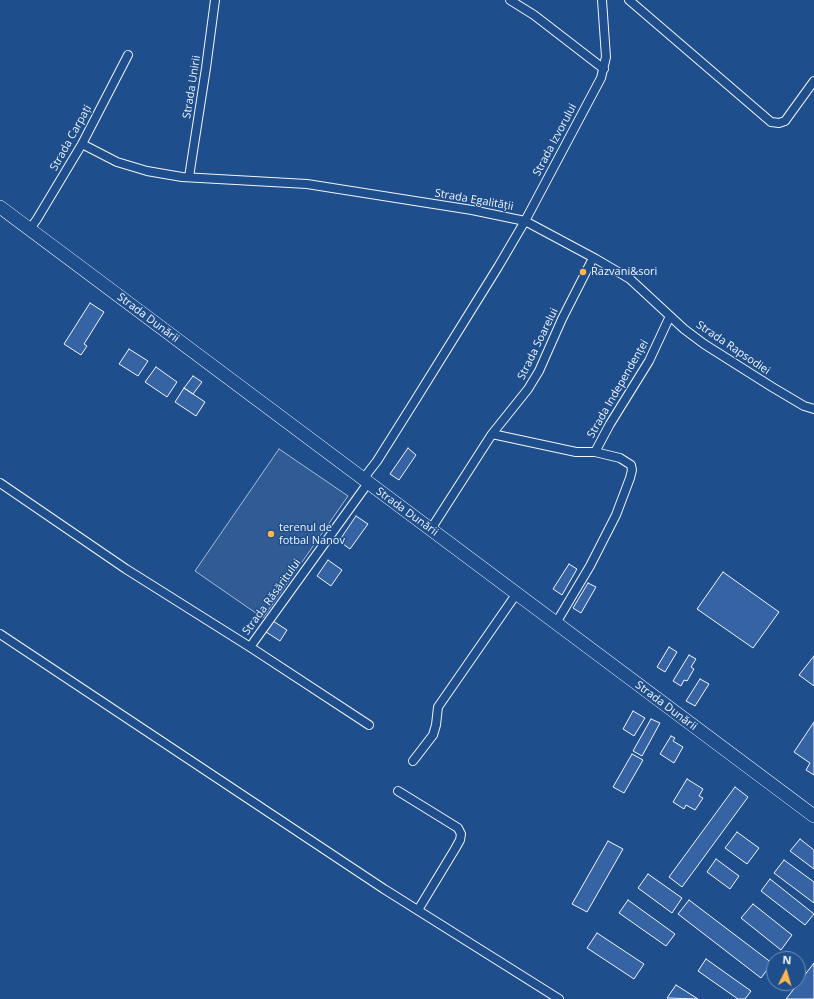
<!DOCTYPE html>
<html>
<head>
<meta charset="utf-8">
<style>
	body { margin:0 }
	#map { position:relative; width:814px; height:999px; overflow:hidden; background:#1f4e8c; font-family:"Open Sans",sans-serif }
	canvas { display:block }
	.north { position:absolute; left:766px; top:951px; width:40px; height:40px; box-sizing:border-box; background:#1f4e8c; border:1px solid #7391ba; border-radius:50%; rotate:5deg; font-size:11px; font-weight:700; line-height:16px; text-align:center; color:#f2f6ff }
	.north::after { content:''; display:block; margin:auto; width:14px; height:18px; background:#ffb74d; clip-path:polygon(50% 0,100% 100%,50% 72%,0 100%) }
</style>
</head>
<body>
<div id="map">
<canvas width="814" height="999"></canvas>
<div class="north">N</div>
</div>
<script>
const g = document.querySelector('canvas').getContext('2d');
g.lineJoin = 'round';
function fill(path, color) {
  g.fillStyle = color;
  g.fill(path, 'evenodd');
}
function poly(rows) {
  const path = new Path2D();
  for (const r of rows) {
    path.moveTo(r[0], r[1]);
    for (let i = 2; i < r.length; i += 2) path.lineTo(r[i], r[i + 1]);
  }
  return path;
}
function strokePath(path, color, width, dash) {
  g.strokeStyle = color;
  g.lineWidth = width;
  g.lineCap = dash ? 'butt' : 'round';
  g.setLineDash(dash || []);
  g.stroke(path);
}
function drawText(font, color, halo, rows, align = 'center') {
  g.font = font + ' "Open Sans",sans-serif';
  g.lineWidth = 3;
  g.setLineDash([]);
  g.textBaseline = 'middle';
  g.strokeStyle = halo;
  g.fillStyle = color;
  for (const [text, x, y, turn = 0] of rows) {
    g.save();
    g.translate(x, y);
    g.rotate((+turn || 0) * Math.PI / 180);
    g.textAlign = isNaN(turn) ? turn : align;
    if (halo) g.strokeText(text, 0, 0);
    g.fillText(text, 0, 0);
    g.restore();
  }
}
const built = poly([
	[279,449,348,496,263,618,195,571,279,449]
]);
fill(built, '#305b95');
strokePath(built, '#a8bbd7', 1);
const building = poly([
	[90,303,104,312,84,344,87,346,81,355,64,344,90,303],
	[129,349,148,361,138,376,119,364,129,349],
	[156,367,177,382,167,397,145,382,156,367],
	[193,376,202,382,193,394,184,388,193,376],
	[184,388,205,402,196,416,175,402,184,388],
	[408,448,416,455,399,480,390,474,408,448],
	[356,516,368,524,350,549,339,541,356,516],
	[328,560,342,570,331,586,317,576,328,560],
	[569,564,577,569,562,595,553,589,569,564],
	[723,572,779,612,753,648,697,609,723,572],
	[588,583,596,587,581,613,573,608,588,583],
	[273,621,287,630,280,641,266,632,273,621],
	[669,647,677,652,665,672,657,667,669,647],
	[689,655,696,659,691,667,694,669,687,681,684,680,681,686,673,681,689,655],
	[814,656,814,686,799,675,814,656],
	[700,679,709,684,695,706,686,701,700,679],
	[633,711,645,718,634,736,623,729,633,711],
	[651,719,660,723,642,756,633,751,651,719],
	[814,722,814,775,806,770,810,763,794,752,814,722],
	[671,736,675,738,673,741,683,747,674,763,660,754,671,736],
	[632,754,643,760,624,793,613,787,632,754],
	[687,779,703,789,699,796,703,798,695,810,686,805,684,809,673,802,687,779],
	[735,787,748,797,682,887,669,877,735,787],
	[737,832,759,848,747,864,725,848,737,832],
	[800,839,814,850,814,869,790,851,800,839],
	[608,841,623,849,587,912,572,904,608,841],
	[716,859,739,876,730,889,707,872,716,859],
	[784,860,814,882,814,903,774,873,784,860],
	[648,874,682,898,672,913,638,888,648,874],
	[770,879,814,914,805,925,761,891,770,879],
	[628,900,675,934,666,946,619,913,628,900],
	[689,900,772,963,761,978,678,914,689,900],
	[753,904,792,935,781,950,741,918,753,904],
	[597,933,644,964,634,979,587,948,597,933],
	[706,959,751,991,745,999,738,999,698,971,706,959],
	[814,963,814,999,786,999,814,963],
	[676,985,698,999,667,998,676,985]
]);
fill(building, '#3563a3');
strokePath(building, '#f2f6ff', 1);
const minor = poly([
	[510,0,534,15,604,69],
	[629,0,771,122,779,123,785,121,814,81],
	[82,144,117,162,147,171,182,177,307,184,472,210,525,221,596,259,630,279,684,329,704,344,772,387,804,406,814,409],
	[189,177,206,68,215,0],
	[30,229,37,219,82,144,128,55],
	[492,434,528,389,539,371,562,319,593,258],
	[595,452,610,424,649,361,670,316],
	[363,479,377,461,416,399,498,267,525,221,601,78,606,57,602,0],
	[0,483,126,569,250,647,369,725],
	[431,529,492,434,576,452,595,452,620,458,631,465,632,470,630,478,616,515,590,566,556,623],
	[0,634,384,889,559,999],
	[250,647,368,483],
	[413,761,433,735,436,725,438,707,517,593],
	[398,791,458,828,461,834,460,840,455,849,418,910]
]);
const primary = poly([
	[0,207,814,816]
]);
strokePath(minor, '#f2f6ff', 10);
strokePath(primary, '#f2f6ff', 14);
strokePath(minor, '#1f4e8c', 8);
strokePath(primary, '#1f4e8c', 13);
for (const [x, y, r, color] of [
	[583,272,4,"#ffb74d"],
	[271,534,4,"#ffb74d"]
]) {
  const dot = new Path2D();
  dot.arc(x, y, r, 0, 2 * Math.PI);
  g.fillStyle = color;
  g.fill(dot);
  strokePath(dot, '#1f4e8c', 1.5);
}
drawText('11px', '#f2f6ff', '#1f4e8c', [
	["Strada Unirii",192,87,-81],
	["Strada Carpați",71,138,-61],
	["Strada Izvorului",555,140,-62],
	["Strada Egalității",474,200,10],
	["Strada Dunării",148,318,37],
	["Strada Soarelui",538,344,-64],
	["Strada Rapsodiei",733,348,34],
	["Strada Independenței",618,389,-60],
	["Strada Dunării",407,512,36],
	["Strada Răsăritului",272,597,-54],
	["Strada Dunării",666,706,37]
]);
drawText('11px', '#f2f6ff', '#1f4e8c', [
	["Razvani&sori",591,272],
	["terenul de",279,528],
	["fotbal Nanov",279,541]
], 'left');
</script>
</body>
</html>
